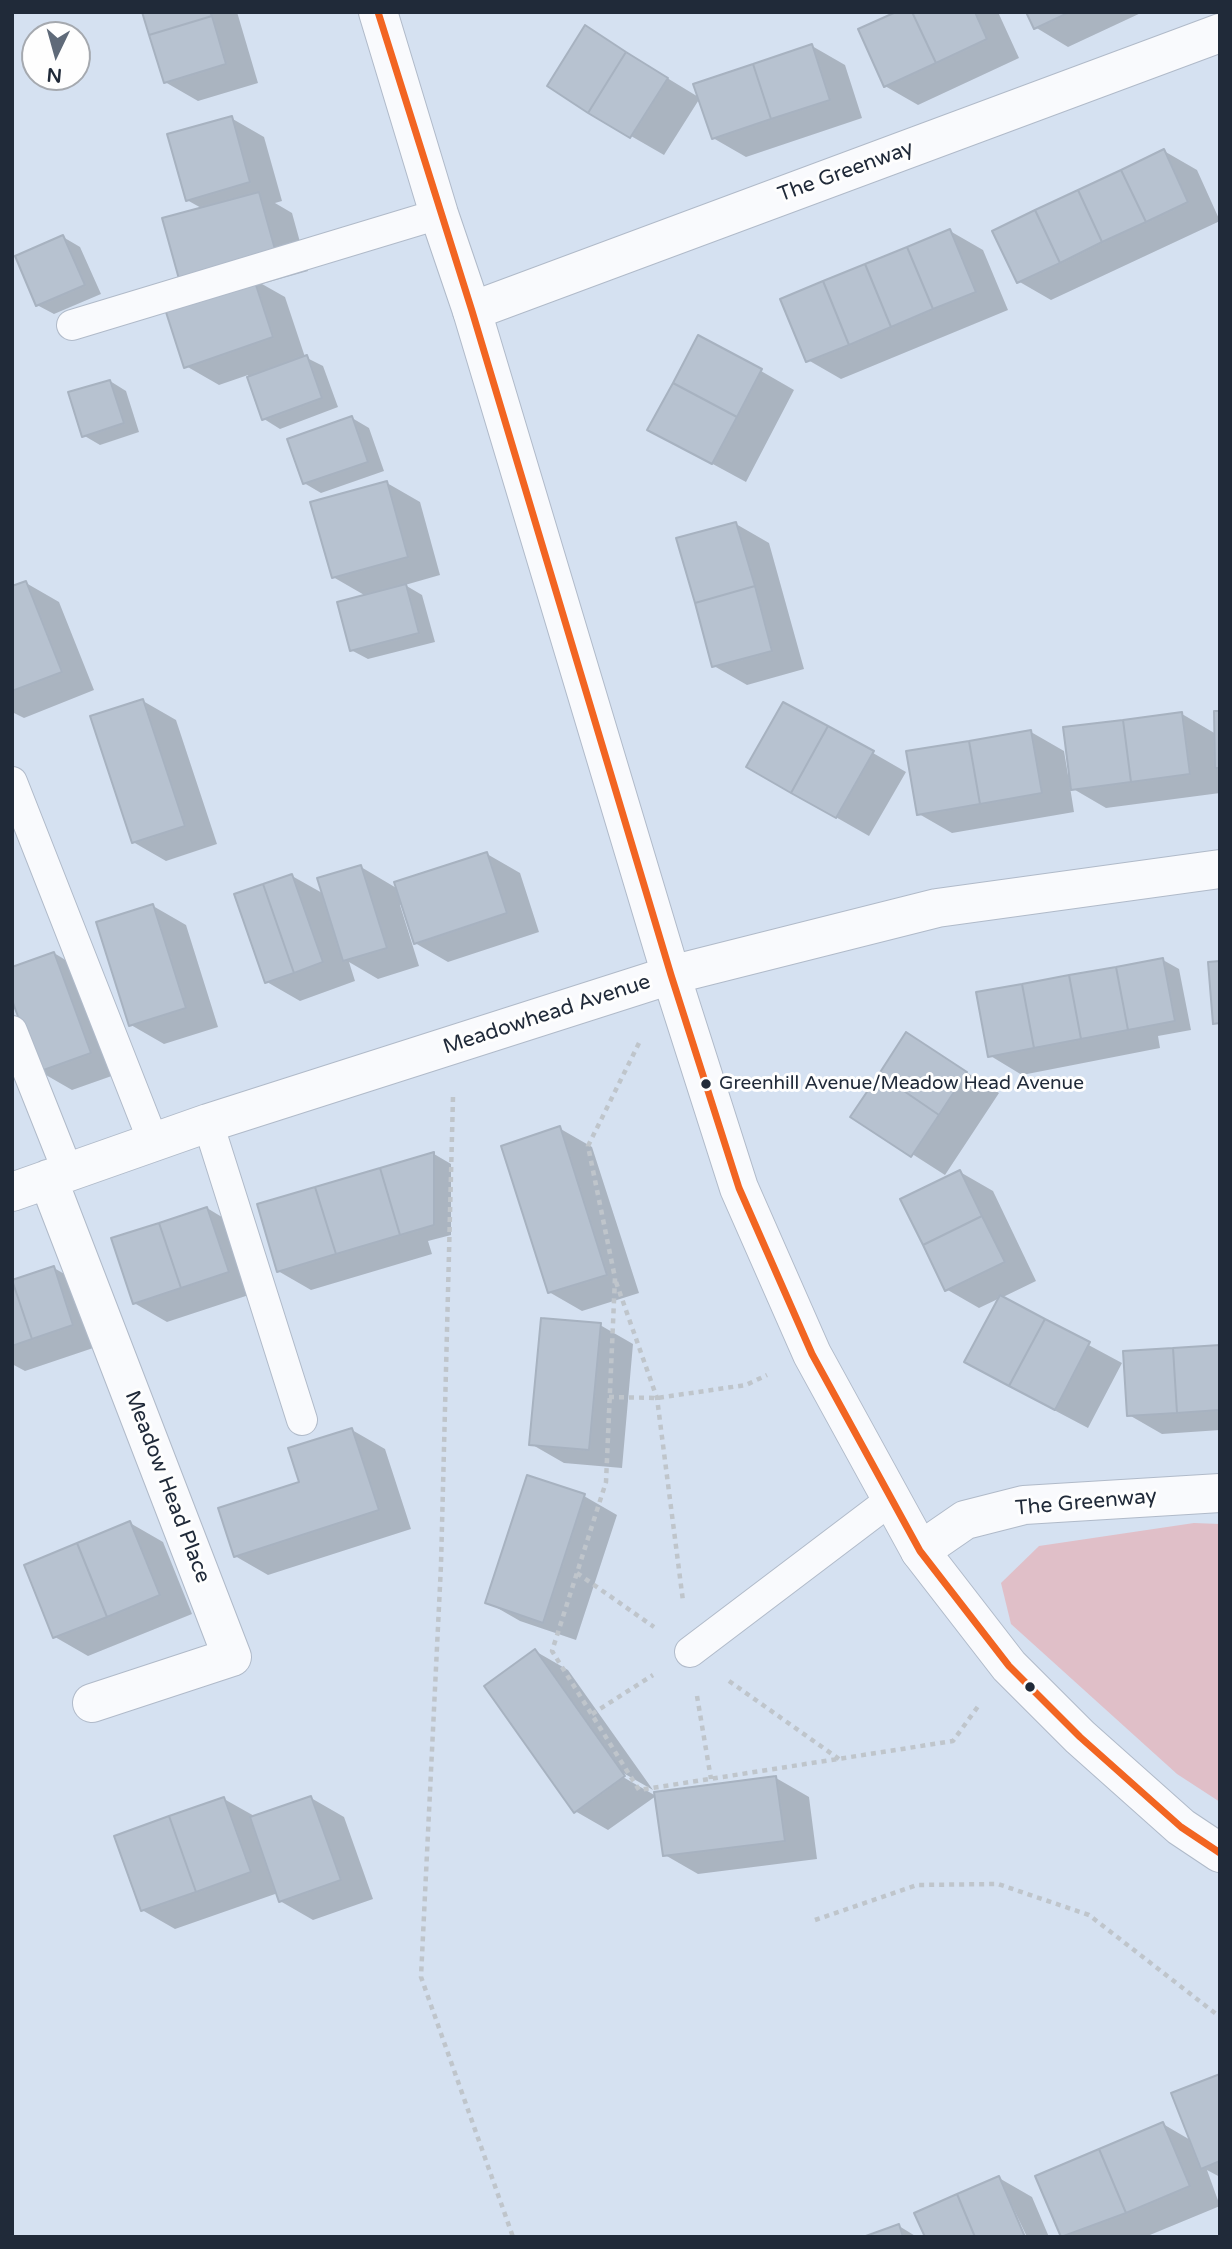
<!DOCTYPE html>
<html>
<head>
<meta charset="utf-8">
<style>
	body { margin:0 }
	#map { position:relative; width:1232px; height:2249px; overflow:hidden; background:#d5e1f1; font-family:"Varela Round",sans-serif }
	canvas { display:block }
	.frame { position:absolute; inset:0; border:14px solid #202a39; pointer-events:none }
	.north { position:absolute; left:21px; top:21px; width:70px; height:70px; box-sizing:border-box; background:#fefefe; border:2px solid #a5a9af; border-radius:50%; rotate:185deg; font-size:19px; font-weight:700; line-height:28px; text-align:center; color:#202a39 }
	.north::after { content:''; display:block; margin:auto; width:24px; height:32px; background:#5f6a79; clip-path:polygon(50% 0,100% 100%,50% 72%,0 100%) }
</style>
</head>
<body>
<div id="map">
<canvas width="1232" height="2249"></canvas>
<div class="frame"></div>
<div class="north">N</div>
</div>
<script>
const g = document.querySelector('canvas').getContext('2d');
g.lineJoin = 'round';
function fill(path, color) {
  g.fillStyle = color;
  g.fill(path, 'evenodd');
}
function poly(rows) {
  const path = new Path2D();
  for (const r of rows) {
    path.moveTo(r[0], r[1]);
    for (let i = 2; i < r.length; i += 2) path.lineTo(r[i], r[i + 1]);
  }
  return path;
}
function strokePath(path, color, width, dash) {
  g.strokeStyle = color;
  g.lineWidth = width;
  g.lineCap = dash ? 'butt' : 'round';
  g.setLineDash(dash || []);
  g.stroke(path);
}
function drawText(font, color, halo, rows, align = 'center') {
  g.font = font + ' "Varela Round",sans-serif';
  g.lineWidth = 6;
  g.setLineDash([]);
  g.textBaseline = 'middle';
  g.strokeStyle = halo;
  g.fillStyle = color;
  for (const [text, x, y, turn = 0] of rows) {
    g.save();
    g.translate(x, y);
    g.rotate((+turn || 0) * Math.PI / 180);
    g.textAlign = isNaN(turn) ? turn : align;
    if (halo) g.strokeText(text, 0, 0);
    g.fillText(text, 0, 0);
    g.restore();
  }
}
fill(poly([
	[1194,1523,1220,1524,1220,1802,1177,1774,1011,1624,1001,1583,1039,1546]
]), '#e0bfc8');
fill(poly([
	[144,12,237,12,258,83,198,101,165,82],
	[899,12,998,12,1019,58,918,105,885,86],
	[1028,12,1143,12,1068,47,1035,27],
	[585,28,700,98,664,155,631,136],
	[812,46,845,65,862,118,746,157,713,138],
	[231,118,264,137,282,201,275,203,292,213,308,271,262,284,285,297,305,357,323,366,338,407,280,429,264,419,248,375,219,385,186,366,207,294,203,209,187,200],
	[1164,151,1197,170,1220,221,1051,300,1018,281],
	[950,231,983,250,1008,310,841,379,808,360],
	[63,237,80,247,101,294,54,314,37,305],
	[761,371,794,390,746,482,650,430],
	[110,381,126,391,139,432,100,445,83,435],
	[352,418,369,428,384,471,321,493,304,483],
	[387,483,420,502,440,575,405,585,422,595,435,642,368,659,351,650,366,596,333,577],
	[736,524,769,543,804,669,747,685,714,666],
	[26,583,59,602,94,690,24,718,12,712,12,588],
	[143,701,176,720,217,844,166,861,133,842],
	[1220,713,1220,793,1106,808,1070,787,1074,812,952,833,919,814,1031,732,1064,751,1068,775,1182,714,1216,734],
	[873,753,906,772,869,836,748,767],
	[487,854,520,873,539,932,448,962,415,943,403,904,400,905,419,966,378,979,349,962,355,981,300,1001,267,982,292,876,324,894,361,867,398,889],
	[153,906,186,925,218,1027,164,1044,131,1025],
	[54,953,87,973,123,1072,72,1090,39,1071],
	[1163,960,1179,969,1191,1030,1158,1036,1160,1048,1022,1075,989,1055],
	[907,1034,999,1093,945,1175,853,1116],
	[559,1128,592,1147,639,1293,582,1311,549,1292],
	[434,1154,451,1164,451,1235,428,1241,432,1254,311,1290,278,1271,259,1205],
	[960,1172,993,1191,1036,1281,1001,1298,1122,1363,1088,1428,999,1381,1000,1298,979,1308,946,1289],
	[207,1208,240,1228,261,1291,167,1322,134,1303],
	[54,1268,87,1287,105,1344,25,1371,12,1364,12,1282],
	[600,1325,633,1344,622,1468,564,1463,531,1444],
	[1220,1346,1220,1430,1162,1434,1129,1415],
	[352,1430,385,1449,411,1529,268,1575,235,1556],
	[584,1496,617,1515,576,1640,520,1621,487,1602],
	[130,1523,163,1542,192,1614,88,1656,55,1637],
	[535,1651,568,1670,653,1790,618,1770,616,1773,656,1796,608,1830,575,1811],
	[776,1778,809,1797,817,1859,698,1874,665,1855],
	[311,1798,344,1817,373,1899,313,1920,280,1901,278,1893,175,1929,142,1910,224,1799,256,1817],
	[1220,2076,1220,2177,1207,2170,1220,2206,1145,2237,1063,2237,1038,2176,1163,2124,1192,2141],
	[999,2178,1032,2197,1049,2237,1027,2237],
	[899,2226,917,2237,867,2237]
]), '#0003');
const building = poly([
	[142,12,210,12,212,16,149,35,142,12],
	[896,12,912,12,936,63,884,87,858,29,896,12],
	[912,12,975,12,987,39,936,63,912,12],
	[1026,12,1070,12,1034,29,1026,12],
	[212,16,226,64,164,83,149,35,212,16],
	[585,25,626,52,588,113,547,86,585,25],
	[812,44,830,100,771,119,753,64,812,44],
	[626,52,668,78,630,138,588,113,626,52],
	[753,64,771,119,712,139,693,84,753,64],
	[232,116,250,182,186,201,167,134,232,116],
	[1164,149,1188,202,1146,222,1121,170,1164,149],
	[1121,170,1146,222,1102,242,1078,190,1121,170],
	[1078,190,1102,242,1060,263,1035,210,1078,190],
	[259,192,276,253,179,279,162,218,259,192],
	[1035,210,1060,263,1017,283,992,231,1035,210],
	[950,229,976,292,933,309,907,247,950,229],
	[63,235,85,285,36,306,15,256,63,235],
	[907,247,933,309,891,327,865,264,907,247],
	[865,264,891,327,849,345,823,281,865,264],
	[253,276,273,337,184,368,164,306,253,276],
	[823,281,849,345,806,362,780,299,823,281],
	[698,335,762,369,737,417,673,383,698,335],
	[307,355,322,398,262,420,247,377,307,355],
	[110,380,124,423,82,437,68,392,110,380],
	[673,383,737,417,712,464,647,430,673,383],
	[352,416,368,462,303,484,287,439,352,416],
	[387,481,408,557,332,578,310,502,387,481],
	[736,522,755,586,695,603,676,538,736,522],
	[26,581,62,672,12,691,12,586,26,581],
	[406,584,419,633,350,651,337,602,406,584],
	[755,586,772,651,712,667,695,603,755,586],
	[143,699,185,826,132,843,90,716,143,699],
	[783,702,828,726,791,793,746,767,783,702],
	[1214,711,1220,711,1220,768,1215,768,1214,711],
	[1182,712,1190,774,1131,782,1123,720,1182,712],
	[1123,720,1131,782,1071,790,1063,727,1123,720],
	[828,726,874,751,836,818,791,793,828,726],
	[1031,730,1042,793,980,804,969,741,1031,730],
	[969,741,980,804,917,815,906,751,969,741],
	[487,852,507,913,414,944,394,882,487,852],
	[361,865,387,948,343,961,317,878,361,865],
	[292,874,323,962,294,973,263,884,292,874],
	[263,884,294,973,265,983,234,894,263,884],
	[153,904,186,1008,129,1026,96,922,153,904],
	[54,952,91,1053,38,1072,12,1000,12,967,54,952],
	[1163,958,1175,1021,1128,1030,1116,967,1163,958],
	[1220,961,1220,1023,1213,1024,1208,962,1220,961],
	[1116,967,1128,1030,1081,1039,1069,975,1116,967],
	[1069,975,1081,1039,1034,1048,1022,984,1069,975],
	[1022,984,1034,1048,988,1057,976,992,1022,984],
	[906,1032,967,1072,939,1115,879,1074,906,1032],
	[879,1074,939,1115,911,1157,850,1117,879,1074],
	[560,1126,607,1275,548,1293,501,1146,560,1126],
	[434,1152,434,1225,400,1235,380,1168,434,1152],
	[380,1168,400,1235,336,1254,315,1187,380,1168],
	[960,1170,982,1216,923,1245,900,1199,960,1170],
	[315,1187,336,1254,277,1272,257,1204,315,1187],
	[207,1207,229,1272,181,1288,159,1223,207,1207],
	[982,1216,1005,1262,945,1291,923,1245,982,1216],
	[159,1223,181,1288,133,1304,111,1238,159,1223],
	[54,1266,73,1325,32,1339,12,1280,54,1266],
	[12,1280,32,1339,12,1346,12,1280],
	[1000,1295,1045,1319,1009,1386,964,1362,1000,1295],
	[541,1318,601,1323,589,1450,529,1445,541,1318],
	[1045,1319,1090,1342,1055,1410,1009,1386,1045,1319],
	[1220,1345,1220,1410,1177,1413,1173,1348,1220,1345],
	[1173,1348,1177,1413,1127,1416,1123,1351,1173,1348],
	[352,1428,379,1510,234,1557,218,1508,299,1482,288,1448,352,1428],
	[527,1475,585,1494,543,1623,485,1603,527,1475],
	[130,1521,160,1595,107,1617,77,1543,130,1521],
	[77,1543,107,1617,53,1638,24,1565,77,1543],
	[535,1649,625,1776,574,1813,484,1686,535,1649],
	[776,1776,785,1841,663,1856,654,1792,776,1776],
	[311,1796,341,1880,279,1902,250,1817,311,1796],
	[224,1797,251,1872,196,1892,169,1816,224,1797],
	[169,1816,196,1892,141,1911,114,1836,169,1816],
	[1220,2074,1220,2161,1201,2169,1171,2093,1220,2074],
	[1163,2122,1190,2186,1126,2213,1099,2149,1163,2122],
	[1099,2149,1126,2213,1061,2237,1035,2176,1099,2149],
	[999,2176,1025,2237,975,2237,957,2194,999,2176],
	[957,2194,975,2237,925,2237,914,2213,957,2194],
	[899,2224,903,2237,863,2237,899,2224]
]);
fill(building, '#b7c2d0');
strokePath(building, '#a7b2c0', 2);
const lane = poly([
	[72,325,439,214],
	[12,782,153,1141],
	[12,1031,68,1172],
	[208,1123,302,1420],
	[690,1652,892,1499]
]);
const street = poly([
	[472,311,1220,33],
	[48,1179,232,1657,92,1703],
	[12,1192,208,1123,671,975,937,908,1220,869],
	[920,1551,965,1520,1024,1505,1220,1493]
]);
const secondary = poly([
	[378,12,439,214,472,311,671,975,739,1188,812,1354,920,1551,1009,1666,1080,1737,1181,1827,1220,1853]
]);
strokePath(lane, '#b0bac9', 32);
strokePath(street, '#b0bac9', 40);
strokePath(secondary, '#b0bac9', 40);
strokePath(poly([
	[639,1043,588,1146,615,1278,606,1482,552,1651,639,1790,953,1741,979,1705],
	[453,1097,441,1565,421,1977,513,2237],
	[616,1282,657,1398,683,1601],
	[609,1397,657,1398,746,1385,767,1375],
	[577,1573,654,1627],
	[729,1681,839,1759],
	[697,1696,711,1779],
	[592,1714,653,1675],
	[815,1920,917,1885,998,1884,1089,1915,1220,2017]
]), '#bfc5cb', 4.5, [5, 5]);
strokePath(lane, '#f9fafd', 30);
strokePath(street, '#f9fafd', 38);
strokePath(secondary, '#f9fafd', 38);
strokePath(poly([
	[378,12,472,311,671,975,739,1188,812,1354,920,1551,1009,1666,1080,1737,1181,1827,1220,1853]
]), '#f26522', 7);
for (const [x, y, r, color] of [
	[706,1084,6,"#202a39"],
	[1030,1687,6,"#202a39"]
]) {
  const dot = new Path2D();
  dot.arc(x, y, r, 0, 2 * Math.PI);
  g.fillStyle = color;
  g.fill(dot);
  strokePath(dot, '#fefefe', 2.5);
}
drawText('19px', '#202a39', '#fefefe', [
	["Greenhill Avenue/Meadow Head Avenue",719,1084]
], 'left');
drawText('21px', '#202a39', '#fefefe', [
	["The Greenway",846,172,-20],
	["Meadowhead Avenue",547,1015,-18],
	["Meadow Head Place",167,1487,69],
	["The Greenway",1086,1503,-5]
]);
</script>
</body>
</html>
